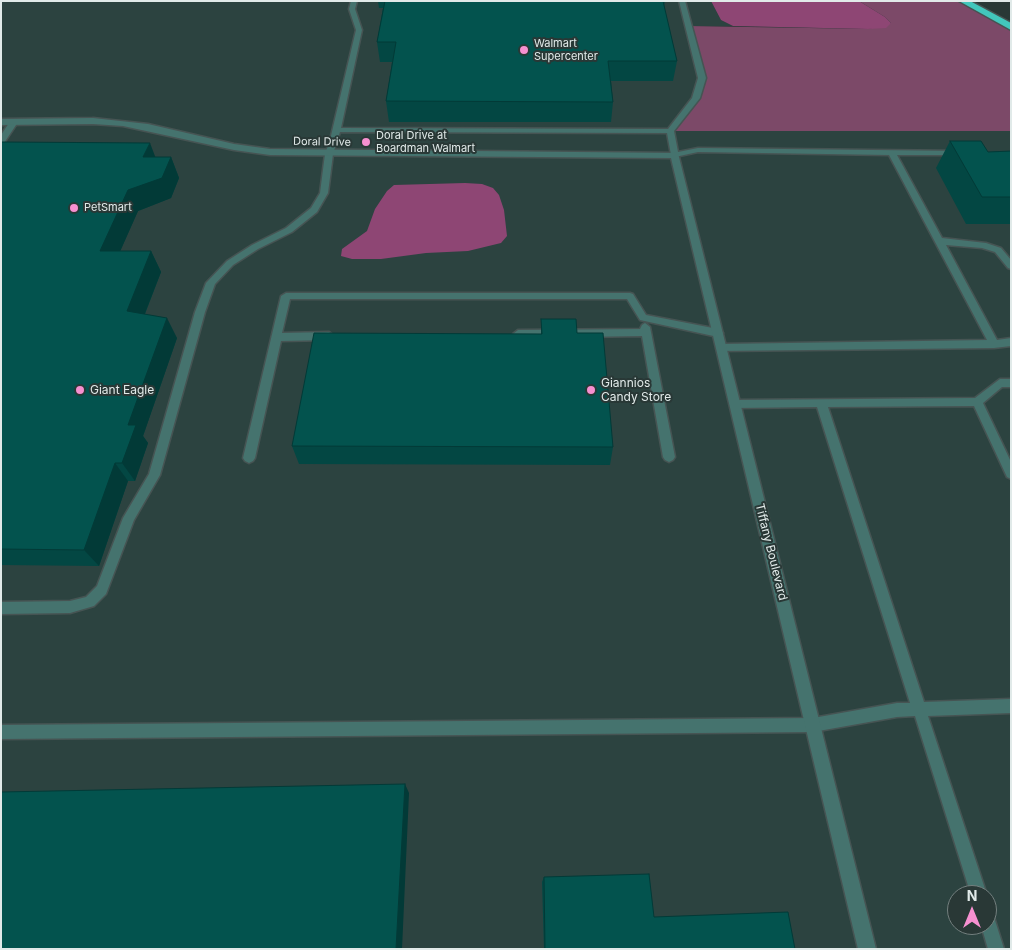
<!DOCTYPE html>
<html>
<head>
<meta charset="utf-8">
<style>
	body { margin:0 }
	#map { position:relative; width:1012px; height:950px; overflow:hidden; background:#293836; font-family:Inter,sans-serif }
	canvas { display:block }
	.frame { position:absolute; inset:0; border:2px solid #e1eae9; pointer-events:none }
	.north { position:absolute; left:947px; top:885px; width:50px; height:50px; box-sizing:border-box; background:#293836; border:1px solid #737f7e; border-radius:50%; rotate:0deg; font-size:14px; font-weight:700; line-height:20px; text-align:center; color:#e1eae9 }
	.north::after { content:''; display:block; margin:auto; width:18px; height:22px; background:#f690d0; clip-path:polygon(50% 0,100% 100%,50% 72%,0 100%) }
</style>
</head>
<body>
<div id="map">
<canvas width="1012" height="950"></canvas>
<div class="frame"></div>
<div class="north">N</div>
</div>
<script>
const g = document.querySelector('canvas').getContext('2d');
g.lineJoin = 'round';
function fill(path, color) {
  g.fillStyle = color;
  g.fill(path, 'evenodd');
}
function poly(rows) {
  const path = new Path2D();
  for (const r of rows) {
    path.moveTo(r[0], r[1]);
    for (let i = 2; i < r.length; i += 2) path.lineTo(r[i], r[i + 1]);
  }
  return path;
}
function strokePath(path, color, width, dash) {
  g.strokeStyle = color;
  g.lineWidth = width;
  g.lineCap = dash ? 'butt' : 'round';
  g.setLineDash(dash || []);
  g.stroke(path);
}
function drawText(font, color, halo, rows, align = 'center') {
  g.font = font + ' Inter,sans-serif';
  g.lineWidth = 4;
  g.setLineDash([]);
  g.textBaseline = 'middle';
  g.strokeStyle = halo;
  g.fillStyle = color;
  for (const [text, x, y, turn = 0] of rows) {
    g.save();
    g.translate(x, y);
    g.rotate((+turn || 0) * Math.PI / 180);
    g.textAlign = isNaN(turn) ? turn : align;
    if (halo) g.strokeText(text, 0, 0);
    g.fillText(text, 0, 0);
    g.restore();
  }
}
fill(poly([
	[1,1,711,1,721,20,733,26,688,26,702,78,696,98,671,131,1011,131,1011,949,1,949],
	[957,895,987,895,987,925,957,925]
]), '#2c4340');
fill(poly([
	[859,1,963,1,1011,27,1011,131,670,131,687,110,702,78,688,26,868,29,891,23,885,17]
]), '#7c4968');
fill(poly([
	[711,1,859,1,885,17,891,23,886,28,868,29,733,26,721,20],
	[465,183,482,184,493,188,499,195,504,210,507,236,501,243,468,251,426,253,381,259,352,259,341,256,342,249,367,231,375,209,387,191,394,185]
]), '#8e4674');
const lane = poly([
	[351,1,357,1,355,9,362,30,341,128,668,129,692,98,698,78,679,1,685,1,706,78,700,98,674,131,678,152,698,148,962,151,962,155,897,155,942,238,986,243,1001,248,1011,260,1011,269,1008,268,995,252,982,248,946,245,997,340,1011,338,1011,346,994,348,718,351,717,348,718,345,722,344,987,340,889,155,698,152,675,157,671,155,667,133,340,132,333,154,328,193,317,212,292,232,258,249,233,265,215,284,205,312,160,475,134,520,106,594,94,606,70,613,1,614,1,602,70,601,86,597,97,586,123,518,149,474,195,312,206,283,227,261,252,245,286,228,311,208,320,193,325,154,330,140,356,30,349,9,351,1],
	[11,120,18,122,4,143,1,143,1,135,11,120],
	[286,293,630,293,633,294,646,315,718,329,723,333,718,337,640,320,627,299,290,299,282,333,329,332,334,336,329,340,281,341,255,458,253,461,249,463,245,461,243,458,281,296,286,293],
	[645,323,650,327,675,457,673,460,669,462,665,460,663,457,642,336,518,338,513,334,518,330,640,329,642,325,645,323],
	[1000,379,1011,379,1011,387,1002,387,983,403,1011,462,1011,479,1007,477,974,406,828,407,924,702,1011,699,1011,713,928,716,987,895,971,895,915,716,897,717,813,732,1,739,1,725,813,718,897,703,910,703,817,407,735,408,730,404,735,400,975,398,1000,379],
	[987,912,993,914,1004,949,988,949,981,925,987,925,987,912]
]);
const street = poly([
	[93,118,148,124,234,144,270,149,678,153,876,949,858,949,671,158,270,155,234,150,123,126,93,124,1,125,1,119,93,118]
]);
const highway = poly([
	[959,1,970,1,1011,23,1011,30,959,1]
]);
strokePath(lane, '#465453', 3);
strokePath(street, '#465453', 3);
strokePath(highway, '#465453', 3);
fill(lane, '#45736e');
fill(street, '#45736e');
fill(highway, '#42c7bc');
fill(poly([
	[378,1,665,1,664,6,677,61,673,81,611,81,613,102,611,122,389,122,386,101,392,62,380,62,377,42,383,8,379,8],
	[950,141,988,152,1011,151,1011,224,966,224,936,168],
	[1,142,156,157,171,157,179,178,171,198,138,211,120,251,151,251,161,272,145,314,177,338,143,436,148,443,135,481,128,481,99,566,1,565],
	[541,319,577,333,613,447,610,465,299,464,292,446,541,334],
	[544,877,654,917,795,949,544,949,542,882]
]), '#034743');
fill(poly([
	[150,143,158,164,143,157],
	[171,157,179,178,171,198,138,211,111,272,100,251,128,190],
	[151,251,161,272,138,331,127,311],
	[167,318,177,338,143,436,148,443,135,481,122,463,128,425],
	[115,463,128,481,99,566,84,550],
	[405,784,409,793,402,949,396,949]
]), '#023a37');
const building = poly([
	[385,1,663,1,677,61,608,61,613,102,386,101,396,42,377,42,385,1],
	[950,141,981,141,988,152,1011,151,1011,197,982,197,950,141],
	[1,142,150,143,143,157,171,157,162,178,128,190,100,251,151,251,127,311,167,318,128,425,136,425,122,463,115,463,84,550,1,549,1,142],
	[541,319,576,319,577,333,603,333,613,447,292,446,314,333,542,334,541,319],
	[405,784,396,949,1,949,1,792,405,784],
	[649,874,654,917,788,912,795,949,545,949,544,877,649,874]
]);
fill(building, '#03534e');
strokePath(building, '#023a37', 1);
for (const [x, y, r, color] of [
	[524,50,5,"#f690d0"],
	[366,142,5,"#f690d0"],
	[74,208,5,"#f690d0"],
	[80,390,5,"#f690d0"],
	[591,390,5,"#f690d0"]
]) {
  const dot = new Path2D();
  dot.arc(x, y, r, 0, 2 * Math.PI);
  g.fillStyle = color;
  g.fill(dot);
  strokePath(dot, '#293836', 2);
}
drawText('11px', '#e1eae9', '#293836', [
	["Walmart",534,44],
	["Supercenter",534,57],
	["Doral Drive at",376,136],
	["Boardman Walmart",376,149],
	["PetSmart",84,208]
], 'left');
drawText('11px', '#e1eae9', '#293836', [
	["Doral Drive",322,142,1]
]);
drawText('12px', '#e1eae9', '#293836', [
	["Giannios",601,383],
	["Candy Store",601,397],
	["Giant Eagle",90,390]
], 'left');
drawText('12px', '#e1eae9', '#293836', [
	["Tiffany Boulevard",771,552,76]
]);
</script>
</body>
</html>
